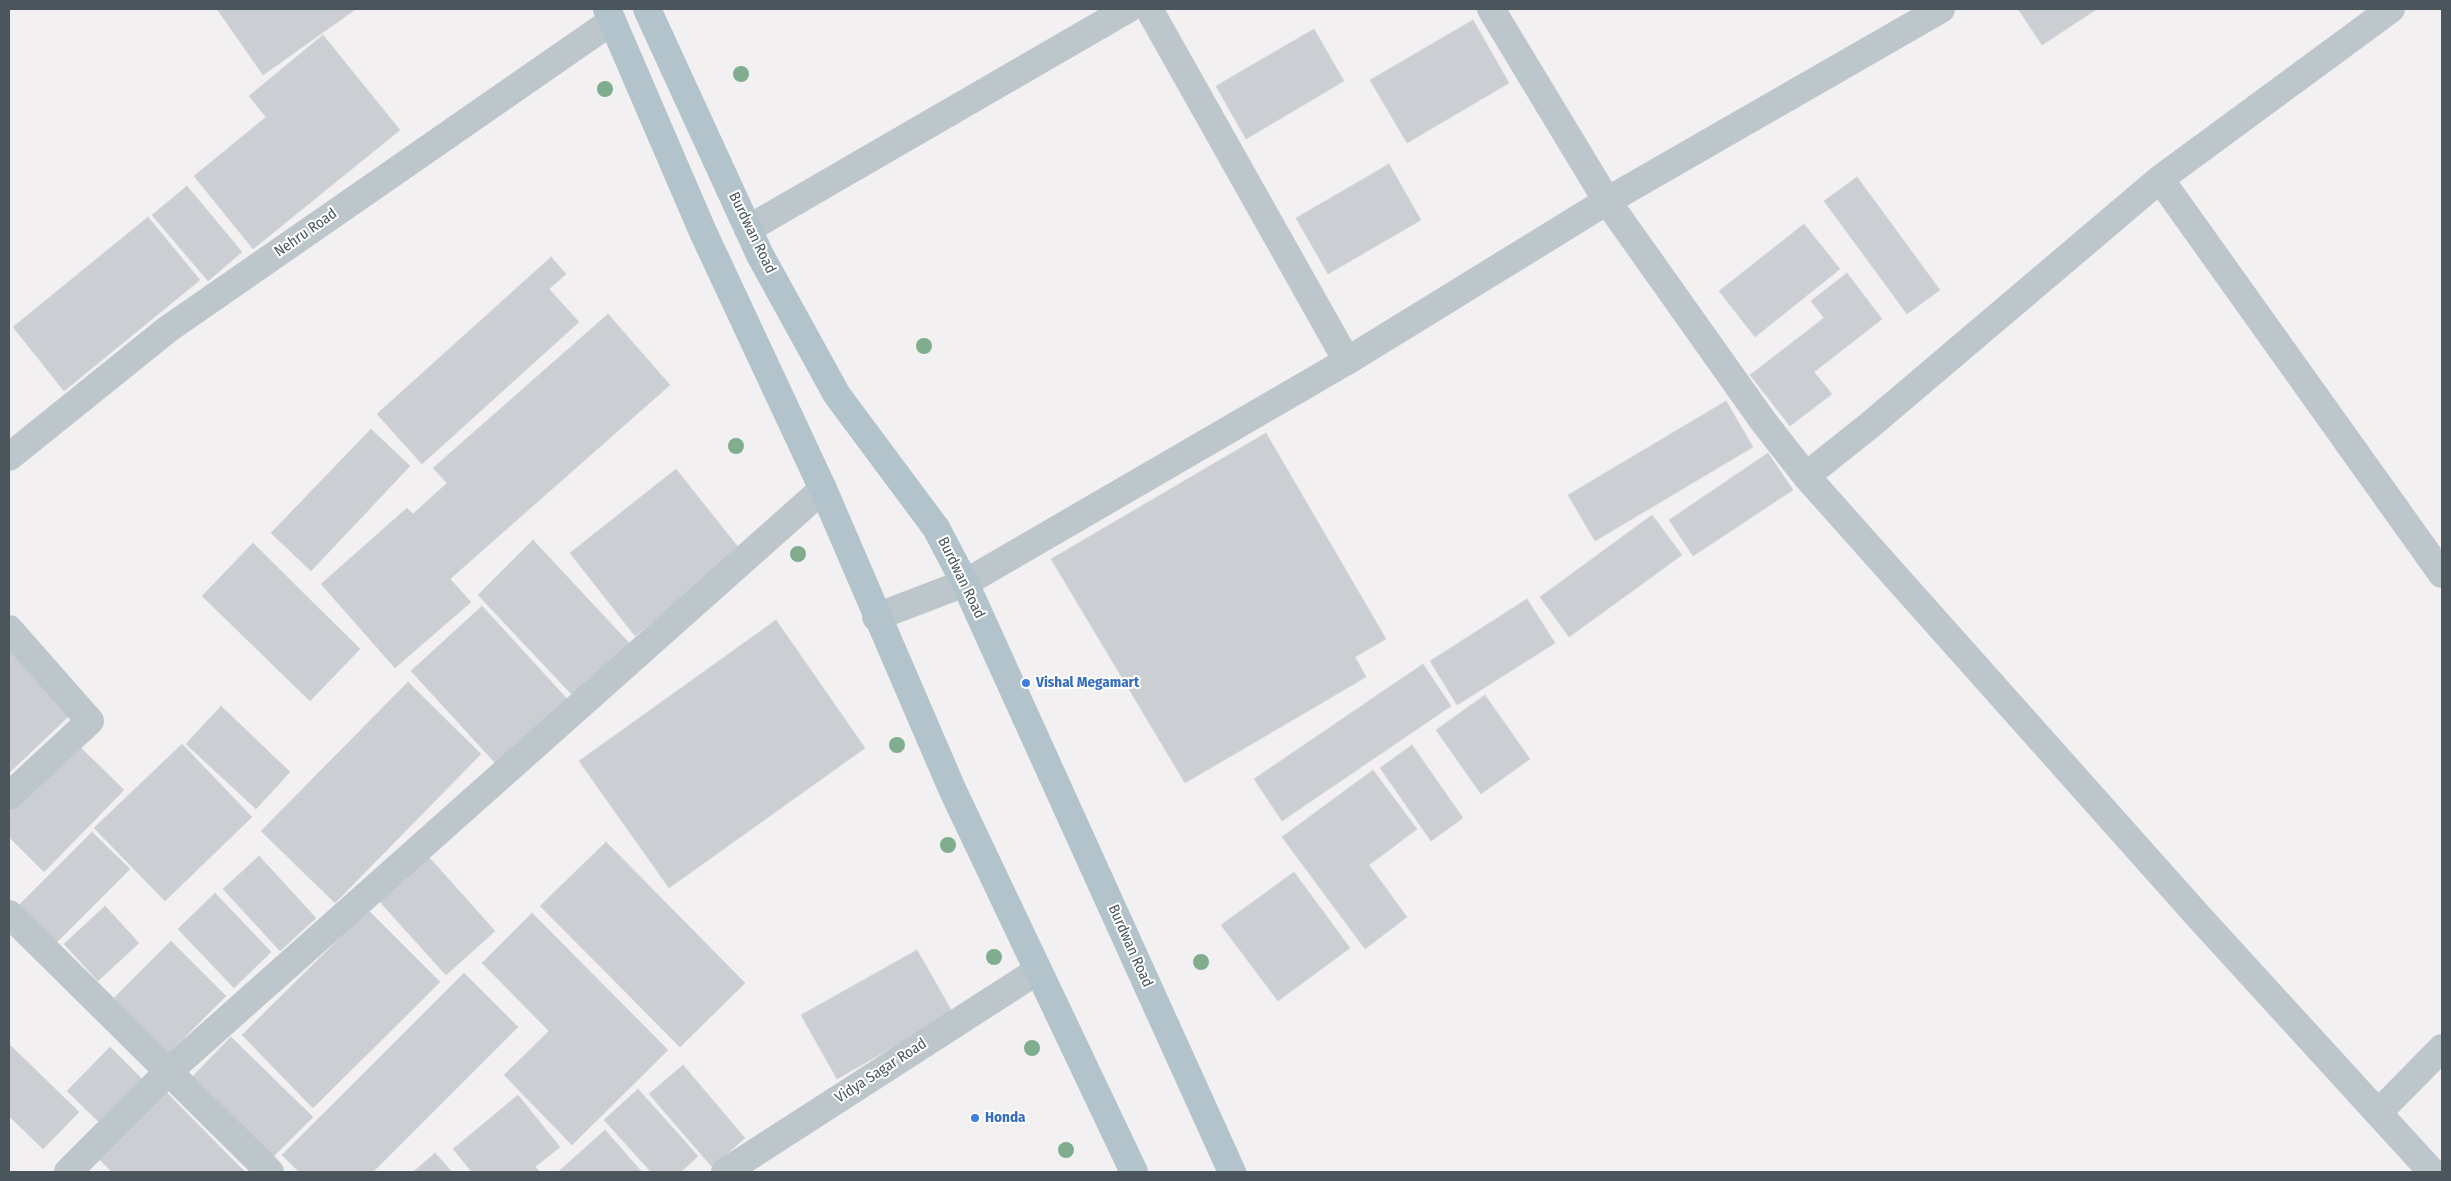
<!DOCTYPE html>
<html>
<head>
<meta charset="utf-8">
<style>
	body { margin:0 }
	#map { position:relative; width:2451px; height:1181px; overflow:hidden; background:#f2f0f0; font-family:"Fira Sans Condensed",sans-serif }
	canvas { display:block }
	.frame { position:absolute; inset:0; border:10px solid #4a565b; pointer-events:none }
</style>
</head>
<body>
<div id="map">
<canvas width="2451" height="1181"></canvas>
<div class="frame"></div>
</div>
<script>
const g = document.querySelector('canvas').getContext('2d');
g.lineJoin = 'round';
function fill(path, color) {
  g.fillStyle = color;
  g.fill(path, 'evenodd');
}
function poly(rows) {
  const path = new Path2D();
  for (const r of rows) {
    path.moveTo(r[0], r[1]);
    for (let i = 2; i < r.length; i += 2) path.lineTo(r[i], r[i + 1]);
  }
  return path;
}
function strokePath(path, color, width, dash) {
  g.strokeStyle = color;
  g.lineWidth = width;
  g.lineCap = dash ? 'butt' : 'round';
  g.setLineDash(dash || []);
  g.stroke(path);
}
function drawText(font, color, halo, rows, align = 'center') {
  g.font = font + ' "Fira Sans Condensed",sans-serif';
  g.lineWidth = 4;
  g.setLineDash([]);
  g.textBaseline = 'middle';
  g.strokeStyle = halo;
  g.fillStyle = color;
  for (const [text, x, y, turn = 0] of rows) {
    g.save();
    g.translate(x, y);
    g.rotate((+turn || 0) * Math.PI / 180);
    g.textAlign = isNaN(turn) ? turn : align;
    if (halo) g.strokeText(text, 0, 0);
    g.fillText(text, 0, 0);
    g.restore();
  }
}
const building = poly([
	[217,9,356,9,263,75,217,9],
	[2018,9,2097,9,2042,45,2018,9],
	[1473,20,1509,83,1407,143,1370,80,1473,20],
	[1314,29,1344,81,1246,139,1216,86,1314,29],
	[323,35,400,130,253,249,194,176,266,117,249,96,323,35],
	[1389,164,1421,220,1328,274,1296,218,1389,164],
	[1857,177,1940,290,1907,314,1824,201,1857,177],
	[187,186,242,252,208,281,152,215,187,186],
	[148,217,200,280,64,391,13,327,148,217],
	[1804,224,1840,269,1755,337,1719,291,1804,224],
	[551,257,566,274,549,289,579,322,422,464,377,414,551,257],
	[1847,273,1882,319,1814,372,1832,394,1790,426,1750,375,1824,318,1811,301,1847,273],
	[608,314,670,385,450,579,471,602,395,668,321,584,407,508,413,514,447,483,433,468,608,314],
	[1726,401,1753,447,1595,541,1568,495,1726,401],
	[371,429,410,466,311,571,271,533,371,429],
	[1266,433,1386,639,1355,657,1366,677,1185,783,1051,559,1266,433],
	[1768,453,1793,490,1693,556,1669,520,1768,453],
	[676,469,742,552,635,636,570,553,676,469],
	[1652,515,1682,555,1569,637,1540,597,1652,515],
	[533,540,631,645,575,698,478,595,533,540],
	[253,543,360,649,310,701,202,596,253,543],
	[1527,599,1555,643,1457,705,1430,661,1527,599],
	[482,606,568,700,497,765,411,671,482,606],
	[776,620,865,748,669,888,579,761,776,620],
	[9,648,71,714,9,773,9,648],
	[1423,664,1451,706,1282,821,1254,779,1423,664],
	[408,682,481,754,335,903,261,831,408,682],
	[1485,695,1530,759,1481,794,1436,730,1485,695],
	[221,706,290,772,256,809,186,744,221,706],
	[75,742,124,790,44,872,9,837,9,810,75,742],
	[182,744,252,817,165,901,94,828,182,744],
	[1412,745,1463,818,1431,841,1380,768,1412,745],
	[1373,770,1417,829,1369,865,1407,917,1365,949,1282,837,1373,770],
	[92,832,130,869,53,946,16,908,92,832],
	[606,842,745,983,680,1047,540,906,606,842],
	[259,856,316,918,280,951,223,889,259,856],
	[428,856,495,931,446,975,379,901,428,856],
	[1294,872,1350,948,1278,1001,1221,925,1294,872],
	[215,893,271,952,234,988,178,929,215,893],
	[105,906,139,943,98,981,64,944,105,906],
	[368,910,440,982,313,1108,242,1035,368,910],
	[532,913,668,1050,572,1145,504,1075,549,1031,482,963,532,913],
	[171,941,226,996,169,1053,114,998,171,941],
	[917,950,953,1013,837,1079,801,1015,917,950],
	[464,973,518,1027,373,1172,299,1172,282,1155,464,973],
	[231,1037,313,1117,273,1157,192,1077,231,1037],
	[9,1044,79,1112,43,1149,9,1116,9,1044],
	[110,1047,145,1082,103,1126,67,1091,110,1047],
	[683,1065,745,1138,712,1167,649,1094,683,1065],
	[638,1089,698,1156,681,1172,651,1172,604,1120,638,1089],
	[167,1093,245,1172,112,1172,100,1160,167,1093],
	[518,1095,560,1147,535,1167,540,1172,472,1172,453,1149,518,1095],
	[605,1130,642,1172,558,1172,605,1130],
	[435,1153,452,1172,413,1172,435,1153]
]);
fill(building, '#cbced2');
strokePath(building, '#d4d7da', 1);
strokePath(poly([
	[1149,9,1347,361],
	[1491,9,1607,201,1763,421,1806,476,2199,917,2432,1172],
	[2160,179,2442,574],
	[748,229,1128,9],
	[9,457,168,329,612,21],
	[1806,476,1870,425,2160,179,2391,9],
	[876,617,965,583,989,569,1347,361,1607,201,1941,9],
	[9,629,90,721,9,796],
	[9,914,270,1172],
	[2378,1113,2442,1048],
	[68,1172,168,1072,823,489],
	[725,1172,1037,971]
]), '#bdc6cb', 28);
strokePath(poly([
	[607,9,703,232,823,489,953,791,1134,1172],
	[647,9,760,255,837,395,936,528,965,583,1232,1172]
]), '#b2c3cb', 28);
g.fillStyle = '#7fad8d';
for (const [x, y] of [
	[741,74],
	[605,89],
	[924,346],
	[736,446],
	[798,554],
	[897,745],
	[948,845],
	[994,957],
	[1201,962],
	[1032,1048],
	[1066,1150]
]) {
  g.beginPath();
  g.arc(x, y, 8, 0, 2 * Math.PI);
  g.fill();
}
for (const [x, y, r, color] of [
	[1026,683,5,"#3f7fe0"],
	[975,1118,5,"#3f7fe0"]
]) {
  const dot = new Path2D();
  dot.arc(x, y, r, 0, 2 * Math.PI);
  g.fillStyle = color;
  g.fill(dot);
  strokePath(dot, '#fff', 2);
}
drawText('15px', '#4a565b', '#fff', [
	["Nehru Road",306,233,-35],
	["Burdwan Road",752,233,64],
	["Burdwan Road",961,578,64],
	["Burdwan Road",1130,946,66],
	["Vidya Sagar Road",881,1071,-33]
]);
drawText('bold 15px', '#366cbe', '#fff', [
	["Vishal Megamart",1036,683],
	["Honda",985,1118]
], 'left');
</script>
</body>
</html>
